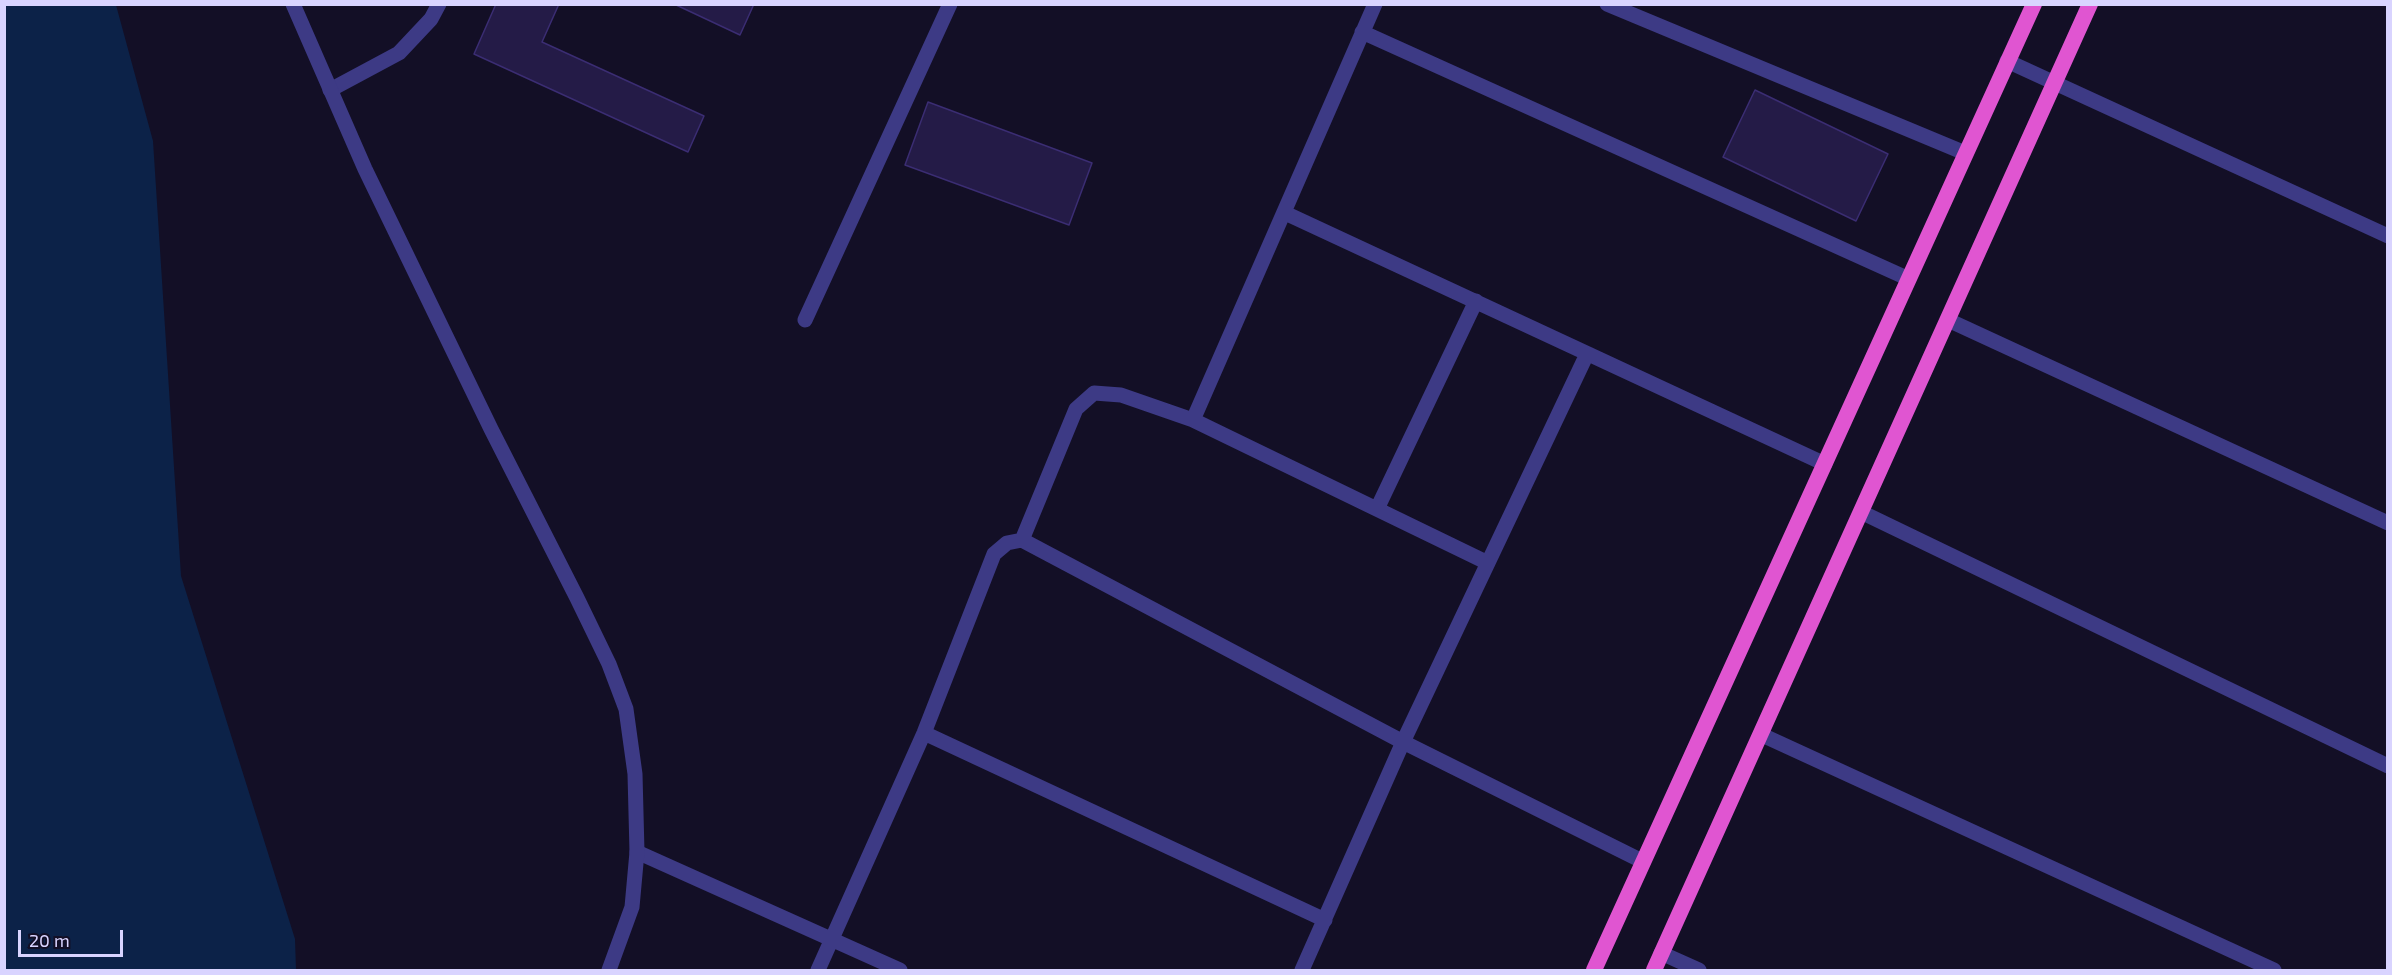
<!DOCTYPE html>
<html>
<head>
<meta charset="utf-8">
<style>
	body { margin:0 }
	#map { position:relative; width:2392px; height:975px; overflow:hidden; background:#130f26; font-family:"Exo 2",sans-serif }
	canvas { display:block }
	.frame { position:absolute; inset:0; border:6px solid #d9d4ff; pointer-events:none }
	.scale { position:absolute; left:18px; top:930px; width:105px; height:27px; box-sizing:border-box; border:3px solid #d9d4ff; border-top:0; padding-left:8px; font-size:18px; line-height:21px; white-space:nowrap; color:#d9d4ff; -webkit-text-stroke:4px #130f26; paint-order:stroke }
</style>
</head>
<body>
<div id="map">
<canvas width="2392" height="975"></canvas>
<div class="frame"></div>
<div class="scale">20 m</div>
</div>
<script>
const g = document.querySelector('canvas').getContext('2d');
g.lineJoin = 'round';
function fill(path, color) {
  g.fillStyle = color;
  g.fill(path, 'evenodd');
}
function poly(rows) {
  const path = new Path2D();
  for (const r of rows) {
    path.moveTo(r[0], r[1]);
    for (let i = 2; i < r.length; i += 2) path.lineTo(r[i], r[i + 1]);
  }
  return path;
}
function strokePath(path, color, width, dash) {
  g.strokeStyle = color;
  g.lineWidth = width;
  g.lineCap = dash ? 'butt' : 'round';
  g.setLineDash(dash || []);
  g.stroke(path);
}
fill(poly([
	[5,4,116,5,153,141,181,576,295,939,296,970,5,970]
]), '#0c2248');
const building = poly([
	[496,4,559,4,542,42,704,116,688,152,474,54,496,4],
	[674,4,754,4,740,35,674,4],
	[1755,90,1888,154,1856,221,1723,157,1755,90],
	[928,102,1092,163,1069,225,905,165,928,102]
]);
fill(building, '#241b47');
strokePath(building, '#3b2d73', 1.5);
strokePath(poly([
	[1607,4,1965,153],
	[1362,32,1909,279],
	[330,90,399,53,431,19,439,4],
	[1285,213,1825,464],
	[805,320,950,4],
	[1948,320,2388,523],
	[1193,420,1375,4],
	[1377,509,1476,301],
	[1861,512,2388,766],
	[1022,540,1076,409,1094,393,1121,395,1193,420,1488,563],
	[924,733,1325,920],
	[1762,735,2274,970],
	[637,852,900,970],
	[1661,953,1699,970],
	[818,970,924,733,994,554,1007,543,1022,540,1403,742,1642,861],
	[1302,970,1403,742,1587,354]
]), '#3d3a85', 15);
strokePath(poly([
	[293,4,365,169,491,429,577,598,609,664,626,709,635,774,637,852,632,907,609,970],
	[2007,61,2388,236]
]), '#3d3a85', 15);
strokePath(poly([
	[1594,970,2034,4],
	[1654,970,2090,4]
]), '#e055d1', 16);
</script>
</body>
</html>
